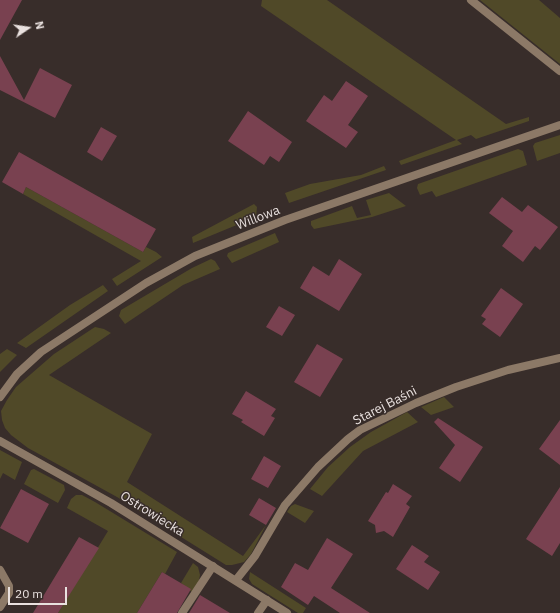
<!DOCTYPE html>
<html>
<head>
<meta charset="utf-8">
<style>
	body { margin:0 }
	#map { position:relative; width:560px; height:613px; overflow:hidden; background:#382d2a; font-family:"IBM Plex Sans",sans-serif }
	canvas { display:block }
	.north { position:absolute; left:8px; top:8px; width:40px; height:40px; -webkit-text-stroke:3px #382d2a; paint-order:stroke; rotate:77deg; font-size:11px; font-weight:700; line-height:16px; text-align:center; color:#e9e1df }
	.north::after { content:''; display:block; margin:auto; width:14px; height:18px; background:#e9e1df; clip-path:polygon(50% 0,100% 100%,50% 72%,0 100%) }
	.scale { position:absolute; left:8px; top:587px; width:59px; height:18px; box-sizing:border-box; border:2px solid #e9e1df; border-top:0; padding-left:5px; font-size:12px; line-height:14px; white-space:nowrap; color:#e9e1df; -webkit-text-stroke:3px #382d2a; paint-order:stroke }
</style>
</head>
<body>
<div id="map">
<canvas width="560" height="613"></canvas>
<div class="north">N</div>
<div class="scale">20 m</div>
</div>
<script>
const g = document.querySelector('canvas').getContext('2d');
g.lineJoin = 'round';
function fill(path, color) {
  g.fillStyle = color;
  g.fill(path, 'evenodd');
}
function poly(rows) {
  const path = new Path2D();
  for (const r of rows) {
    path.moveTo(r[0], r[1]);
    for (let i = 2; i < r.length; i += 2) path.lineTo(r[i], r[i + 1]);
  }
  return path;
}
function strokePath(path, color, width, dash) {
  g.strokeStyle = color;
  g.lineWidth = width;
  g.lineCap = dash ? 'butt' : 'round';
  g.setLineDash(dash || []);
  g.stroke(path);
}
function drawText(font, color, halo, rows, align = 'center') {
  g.font = font + ' "IBM Plex Sans",sans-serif';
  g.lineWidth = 3;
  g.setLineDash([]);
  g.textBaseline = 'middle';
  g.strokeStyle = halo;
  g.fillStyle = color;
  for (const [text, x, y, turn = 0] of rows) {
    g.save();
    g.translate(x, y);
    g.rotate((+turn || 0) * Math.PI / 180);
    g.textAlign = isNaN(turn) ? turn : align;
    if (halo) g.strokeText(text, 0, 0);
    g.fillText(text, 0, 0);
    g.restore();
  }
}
fill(poly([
	[262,0,327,0,506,124,529,117,529,121,476,139,471,135,457,140,462,144,401,165,399,161,456,140,261,6],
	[480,0,539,0,560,18,560,64],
	[560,135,560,153,537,161,533,146,535,143],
	[518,149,523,151,527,165,436,197,432,191,420,195,417,188,418,184],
	[384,166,386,170,289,203,285,193,310,184,361,175],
	[26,187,143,252,146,247,156,252,162,257,117,286,112,279,141,261,23,194],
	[389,193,406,206,372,217,314,229,311,225,311,221,352,206,357,218,371,215,366,200],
	[254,204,257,207,256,217,193,243,192,237],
	[275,233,279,242,232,263,227,256,228,253],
	[211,259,215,261,220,269,183,285,125,324,119,316,121,310,192,268],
	[103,285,108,291,26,348,17,343,70,305],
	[95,327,104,329,111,333,49,375,152,434,127,482,243,556,266,525,251,554,244,562,232,565,226,565,117,497,28,448,11,435,5,428,2,420,1,411,7,400,16,387,54,354],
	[7,349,17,355,0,372,0,354],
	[444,397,454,407,431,415,421,407],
	[407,412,418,422,363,451,322,496,310,489,328,467,350,447,371,432],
	[0,450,22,462,15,480,3,473,0,479],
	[34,469,64,485,65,490,58,503,24,484,31,470],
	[76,495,82,495,95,502,177,552,165,574,162,572,137,613,58,613,108,531,67,508,71,499],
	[295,504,314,511,305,523,287,512,291,506],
	[193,563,198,567,200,575,198,585,193,593,181,583],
	[250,572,306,608,303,613,298,613,252,584,249,579]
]), '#504928');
fill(poly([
	[0,0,22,0,0,40],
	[0,56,24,100,40,68,72,85,55,118,0,90],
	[346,81,368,96,348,125,358,132,346,148,306,121,324,95,332,101],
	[248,111,292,142,279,162,270,156,264,165,228,141],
	[101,127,117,136,102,161,87,152],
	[19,152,156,229,143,252,26,187,23,194,2,182],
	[502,197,522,212,528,205,558,227,540,250,535,246,523,262,502,246,513,231,489,213],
	[339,259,362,274,339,311,300,288,313,266,329,276],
	[501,288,523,304,500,337,482,324,486,319,481,316],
	[279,306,295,315,282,336,266,327],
	[317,344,343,359,320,397,294,382],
	[246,391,276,409,271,416,275,418,264,436,241,422,243,420,232,414],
	[438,418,483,447,460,482,439,468,455,445,434,422],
	[560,420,560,465,539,449],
	[264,456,281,466,268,488,251,479],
	[393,484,412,496,406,504,410,507,393,537,384,531,376,533,375,525,368,521,386,492,388,493],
	[560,487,560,543,552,556,526,539],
	[21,489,49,504,28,543,0,528],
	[259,498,276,508,266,525,249,515],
	[79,537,99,548,58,613,33,613],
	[327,538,353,554,331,588,370,613,340,613,314,596,308,605,281,587,295,563,308,570],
	[412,545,429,556,424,562,440,572,428,590,396,569],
	[162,572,191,589,177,613,137,613],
	[200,595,230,613,189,613]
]), '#794150');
strokePath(poly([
	[0,570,9,586,9,593,0,607],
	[182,613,213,566],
	[258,613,267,600]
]), '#8c7967', 8);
strokePath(poly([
	[471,0,560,71],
	[0,397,17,374,41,352,146,283,195,256,285,220,560,125],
	[0,441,111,503,287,613],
	[236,580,255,556,285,505,318,467,348,439,360,430,416,403,456,387,508,370,560,358]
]), '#8c7967', 8);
drawText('13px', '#e9e1df', '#382d2a', [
	["Willowa",258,218,-21],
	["Starej Baśni",385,406,-27],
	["Ostrowiecka",152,514,32]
]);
</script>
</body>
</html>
